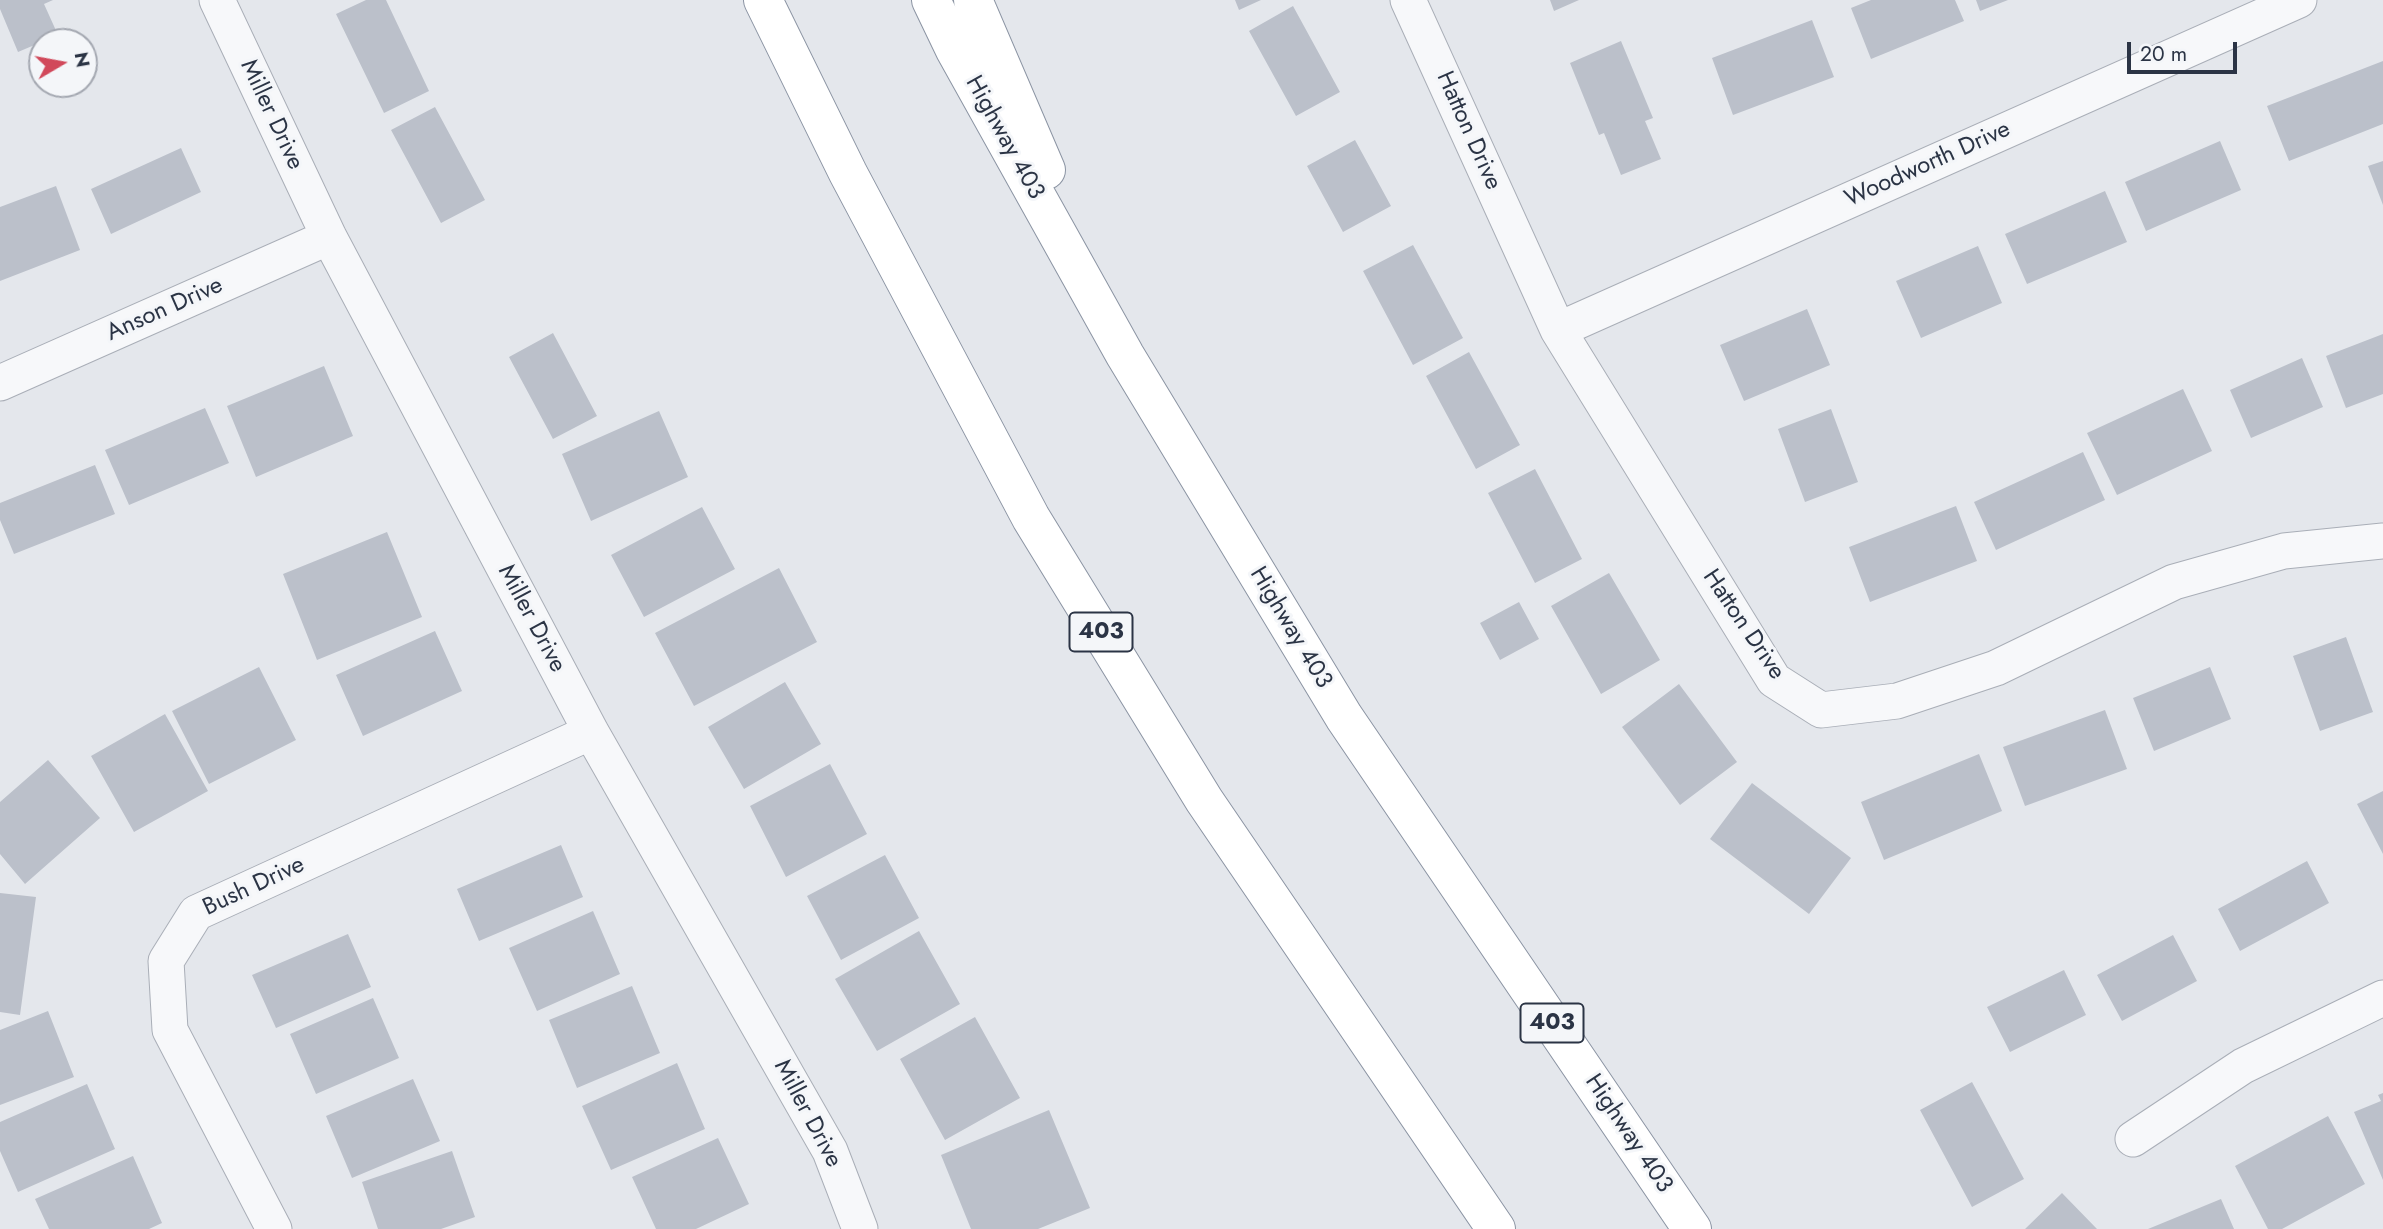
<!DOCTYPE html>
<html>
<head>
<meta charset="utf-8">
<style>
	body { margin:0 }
	#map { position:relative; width:2383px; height:1229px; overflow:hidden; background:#e4e7ec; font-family:Jost,sans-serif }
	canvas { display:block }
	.north { position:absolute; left:28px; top:28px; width:70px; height:70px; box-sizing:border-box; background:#f4f6f9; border:2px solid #a4a8b1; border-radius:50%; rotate:80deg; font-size:19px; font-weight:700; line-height:28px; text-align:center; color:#2b3445 }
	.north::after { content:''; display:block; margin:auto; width:24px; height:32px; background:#d1495b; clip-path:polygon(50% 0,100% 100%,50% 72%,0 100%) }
	.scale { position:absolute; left:2127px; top:42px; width:110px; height:32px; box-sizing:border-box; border:4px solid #2b3445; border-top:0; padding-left:9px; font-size:21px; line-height:24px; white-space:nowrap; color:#2b3445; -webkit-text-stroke:5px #f4f6f9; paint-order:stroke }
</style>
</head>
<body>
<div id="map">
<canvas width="2383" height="1229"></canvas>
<div class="north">N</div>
<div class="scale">20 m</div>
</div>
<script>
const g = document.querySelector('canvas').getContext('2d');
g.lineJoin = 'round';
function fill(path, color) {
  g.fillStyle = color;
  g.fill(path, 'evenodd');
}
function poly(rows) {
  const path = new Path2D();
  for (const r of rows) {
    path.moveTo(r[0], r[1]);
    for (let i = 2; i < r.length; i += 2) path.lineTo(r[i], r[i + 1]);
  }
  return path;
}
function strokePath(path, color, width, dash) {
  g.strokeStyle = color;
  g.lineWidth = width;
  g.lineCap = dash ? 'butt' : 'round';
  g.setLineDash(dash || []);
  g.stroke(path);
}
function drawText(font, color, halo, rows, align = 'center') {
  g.font = font + ' Jost,sans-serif';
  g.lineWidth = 6;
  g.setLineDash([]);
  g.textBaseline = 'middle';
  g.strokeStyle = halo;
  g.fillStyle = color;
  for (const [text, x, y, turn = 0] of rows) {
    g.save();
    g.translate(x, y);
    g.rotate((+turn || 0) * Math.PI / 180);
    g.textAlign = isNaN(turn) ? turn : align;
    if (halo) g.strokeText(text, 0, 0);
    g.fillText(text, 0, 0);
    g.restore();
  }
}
fill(poly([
	[0,0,53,0,44,4,58,35,18,52,0,9],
	[366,0,386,0,429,91,384,113,336,14],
	[1235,0,1261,0,1239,10],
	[1550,0,1579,0,1554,11],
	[1871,0,1955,0,1964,21,1871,59,1851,8],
	[1976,0,2008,0,1980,11],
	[1293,6,1340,92,1296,116,1249,31],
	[1812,20,1834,77,1733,115,1712,58],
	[1621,41,1653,118,1645,121,1661,159,1621,175,1604,133,1599,135,1570,63],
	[2383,61,2383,124,2289,161,2267,106],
	[435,107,485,200,441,223,391,130],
	[1355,140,1391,206,1343,232,1307,166],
	[2220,141,2241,190,2146,231,2125,182],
	[181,148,201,192,111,234,91,189],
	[2383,161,2383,205,2368,166],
	[56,186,80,250,0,281,0,207],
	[2105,191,2127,242,2027,284,2005,234],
	[1413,245,1463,338,1413,365,1363,271],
	[1978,246,2002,303,1921,338,1896,281],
	[1807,309,1830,365,1744,401,1720,345],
	[553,333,597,416,553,439,509,357],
	[2383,334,2383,394,2346,408,2326,356],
	[1469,352,1520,445,1476,469,1426,376],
	[2302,358,2323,407,2251,438,2230,390],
	[324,366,353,436,256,477,227,406],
	[2183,389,2212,451,2117,495,2087,433],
	[205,408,229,463,129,505,105,450],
	[1831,409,1858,482,1805,502,1778,429],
	[659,411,688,477,591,521,562,454],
	[2083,452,2105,500,1996,550,1974,502],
	[95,465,115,514,14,554,0,520,0,503],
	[1535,469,1582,559,1535,583,1488,493],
	[1956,506,1977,561,1870,602,1849,547],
	[702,507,735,569,644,617,611,555],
	[387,532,422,617,317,660,283,574],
	[779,568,817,642,694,706,655,633],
	[1609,573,1660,660,1601,694,1551,606],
	[1519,602,1539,639,1500,660,1480,623],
	[435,631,462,691,363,736,336,675],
	[2346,637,2373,712,2320,731,2293,656],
	[259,667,296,740,209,784,172,711],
	[2210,667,2231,719,2154,751,2133,698],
	[785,682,821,744,744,789,708,727],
	[1679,684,1737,762,1680,805,1622,727],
	[2105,710,2127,769,2025,806,2003,747],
	[165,714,208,791,134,832,91,756],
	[1979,754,2002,811,1884,860,1861,802],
	[48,760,100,818,25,884,0,854,0,802],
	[830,764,867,834,786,877,750,806],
	[1752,783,1851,858,1809,914,1710,839],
	[2383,791,2383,854,2357,804],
	[561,845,583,897,479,941,457,889],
	[885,855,919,918,841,960,807,896],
	[2307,861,2329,903,2240,951,2218,909],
	[0,893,36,897,20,1015,0,1012],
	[593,911,620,974,537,1011,509,948],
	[919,931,960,1004,877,1051,835,979],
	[348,934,371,987,276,1028,252,975],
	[2173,935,2197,981,2122,1021,2097,975],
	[2064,970,2086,1015,2010,1052,1987,1007],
	[632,986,660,1053,577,1088,549,1020],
	[373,998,399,1058,316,1094,290,1034],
	[48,1011,74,1077,0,1105,0,1030],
	[975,1017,1020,1098,945,1140,900,1059],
	[677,1063,705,1129,611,1170,582,1106],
	[413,1079,440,1141,352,1178,326,1116],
	[1972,1082,2024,1179,1972,1207,1920,1110],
	[87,1084,115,1149,18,1192,0,1151,0,1122],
	[2383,1093,2383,1180,2354,1112,2381,1101,2378,1095],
	[1049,1110,1090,1208,1038,1229,971,1229,941,1155],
	[2328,1116,2365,1184,2282,1229,2268,1229,2235,1166],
	[718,1138,749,1204,696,1229,656,1229,632,1177],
	[452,1151,475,1217,441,1229,378,1229,362,1182],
	[133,1156,162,1223,149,1229,49,1229,35,1199],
	[2062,1193,2097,1229,2025,1229],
	[2221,1199,2234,1229,2148,1229]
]), '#bbc0ca');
const minor = poly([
	[217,0,329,237,591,732,830,1151,860,1229],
	[1408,0,1558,330,1774,680,1821,710,1897,701,1996,668,2174,582,2284,551,2383,541],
	[1558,330,2299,0],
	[0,383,329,237],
	[2133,1139,2243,1066,2383,998],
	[274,1229,170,1030,166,961,196,913,591,732]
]);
const highway = poly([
	[763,0,848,173,1031,518,1204,800,1496,1229],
	[931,0,955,50,1125,355,1344,717,1692,1229],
	[973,0,1046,170]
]);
strokePath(minor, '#a9aeb7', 37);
strokePath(highway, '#8b94a3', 40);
strokePath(minor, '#f7f8fa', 35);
strokePath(highway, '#fff', 38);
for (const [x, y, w] of [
	[1101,632,63],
	[1552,1023,63]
]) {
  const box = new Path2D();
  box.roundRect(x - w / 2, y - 19.5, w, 39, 5);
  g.fillStyle = '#f4f6f9';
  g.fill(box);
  strokePath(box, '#2b3445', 2);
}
drawText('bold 23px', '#2b3445', null, [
	["403",1101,632],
	["403",1552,1023]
]);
drawText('24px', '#2b3445', '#f4f6f9', [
	["Miller Drive",271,115,65],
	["Hatton Drive",1468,131,66],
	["Highway 403",1004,138,61],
	["Woodworth Drive",1928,165,-24],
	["Anson Drive",165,310,-24],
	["Miller Drive",531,619,62],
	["Hatton Drive",1743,625,56],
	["Highway 403",1290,628,59],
	["Bush Drive",254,887,-25],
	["Miller Drive",807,1114,62],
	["Highway 403",1628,1134,56]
]);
</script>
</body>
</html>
